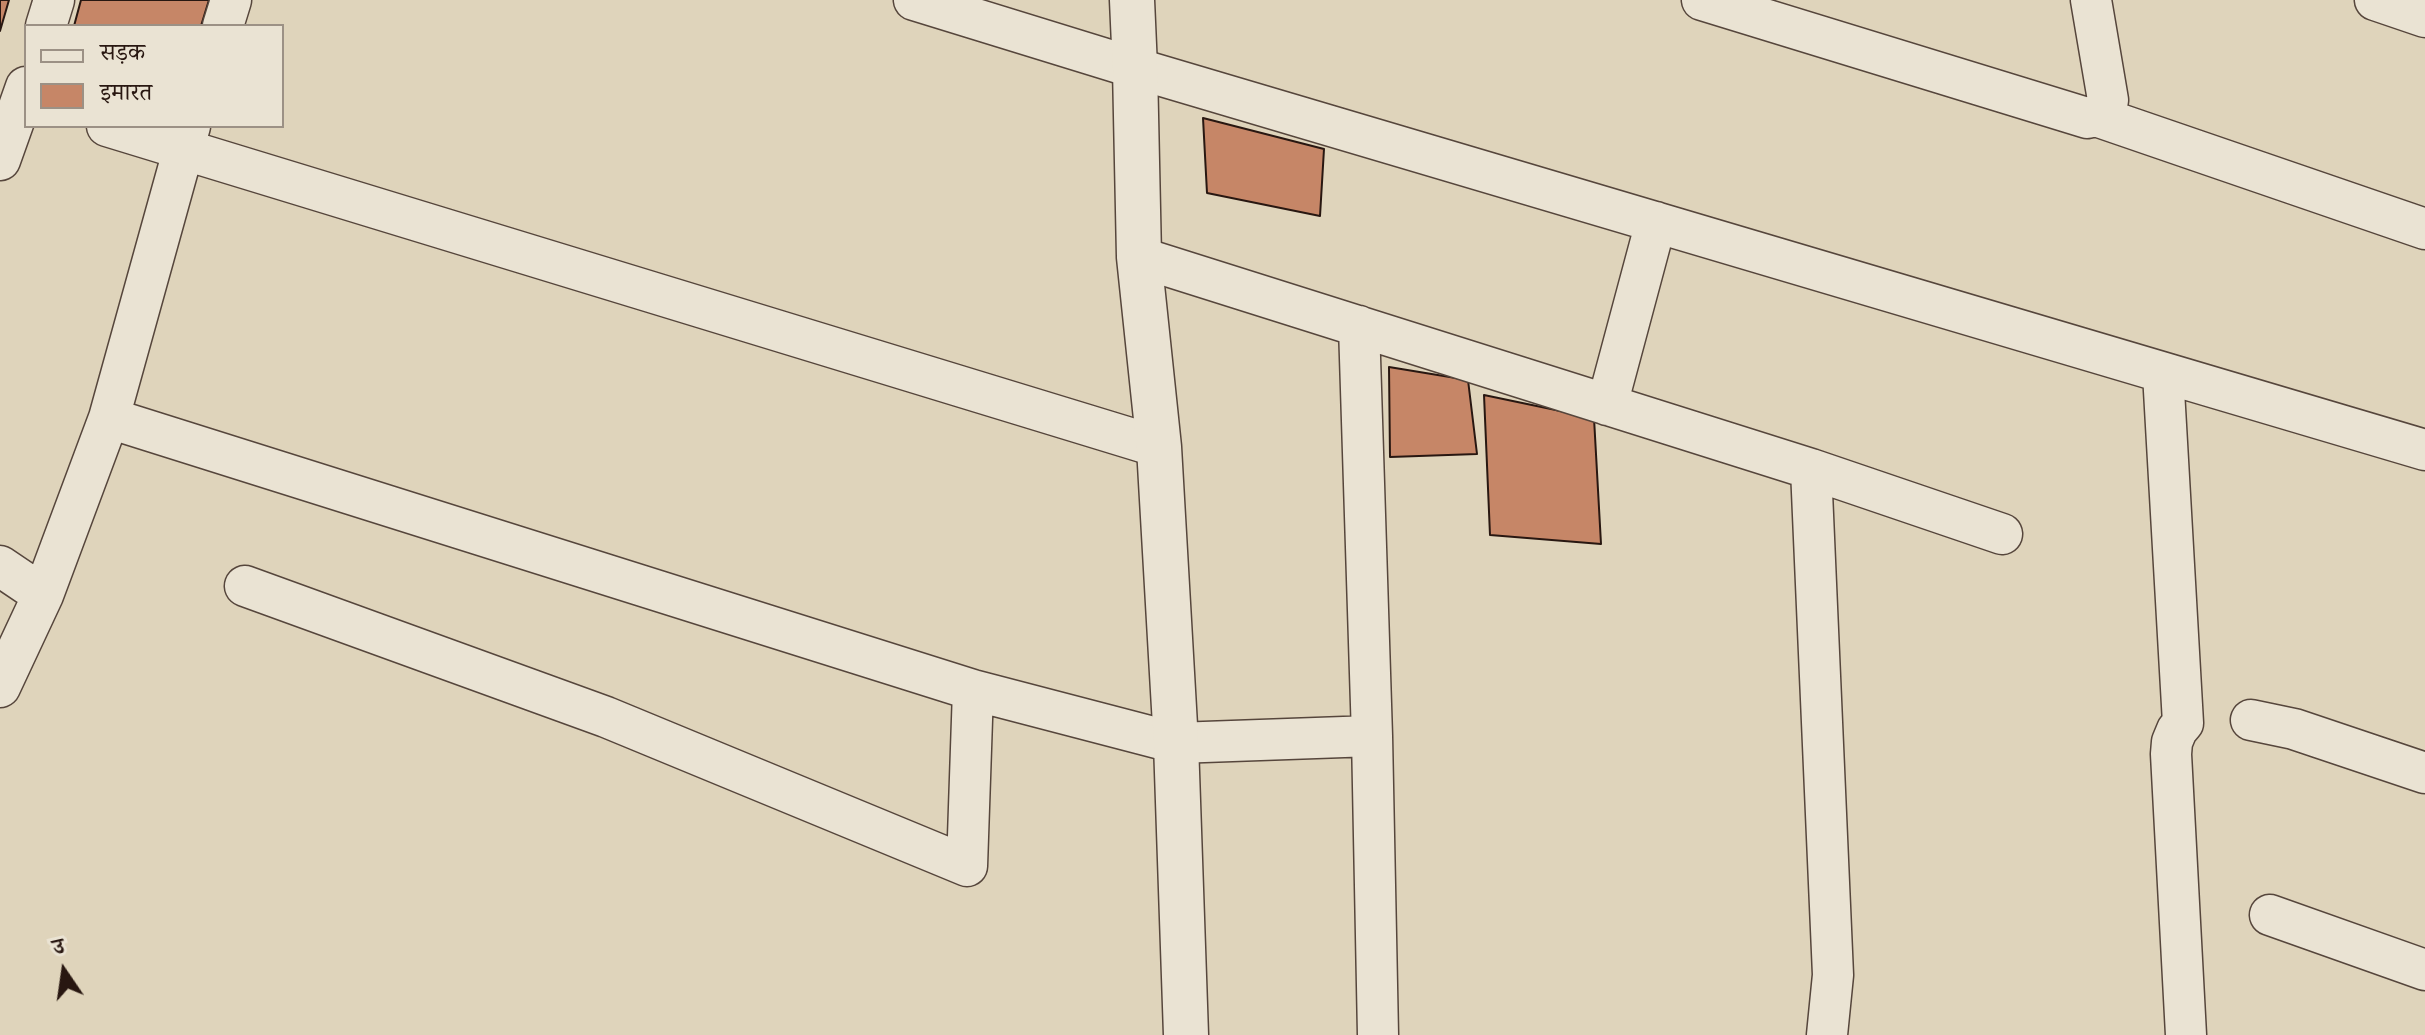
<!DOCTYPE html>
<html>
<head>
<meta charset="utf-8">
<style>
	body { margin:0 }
	#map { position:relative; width:2425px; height:1035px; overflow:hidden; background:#dfd4bb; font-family:"IM FELL DW Pica","Noto Serif Devanagari",serif }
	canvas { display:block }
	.legend { position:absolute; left:24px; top:24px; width:260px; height:104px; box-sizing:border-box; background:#eae3d3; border:2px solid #9c9185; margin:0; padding:10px 14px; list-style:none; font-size:24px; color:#281711 }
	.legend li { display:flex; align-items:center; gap:16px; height:40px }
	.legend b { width:40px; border:2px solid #9c9185 }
	.north { position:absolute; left:24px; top:931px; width:80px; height:80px; -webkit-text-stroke:6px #eae3d3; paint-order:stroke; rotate:347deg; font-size:22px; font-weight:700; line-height:32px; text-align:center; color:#281711 }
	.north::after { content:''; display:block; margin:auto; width:28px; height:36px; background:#281711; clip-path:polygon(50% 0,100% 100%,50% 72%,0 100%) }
</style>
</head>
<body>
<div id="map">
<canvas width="2425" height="1035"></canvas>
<ul class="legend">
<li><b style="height:10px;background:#eae3d3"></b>सड़क</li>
<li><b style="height:22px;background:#c68667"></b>इमारत</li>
</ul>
<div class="north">उ</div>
</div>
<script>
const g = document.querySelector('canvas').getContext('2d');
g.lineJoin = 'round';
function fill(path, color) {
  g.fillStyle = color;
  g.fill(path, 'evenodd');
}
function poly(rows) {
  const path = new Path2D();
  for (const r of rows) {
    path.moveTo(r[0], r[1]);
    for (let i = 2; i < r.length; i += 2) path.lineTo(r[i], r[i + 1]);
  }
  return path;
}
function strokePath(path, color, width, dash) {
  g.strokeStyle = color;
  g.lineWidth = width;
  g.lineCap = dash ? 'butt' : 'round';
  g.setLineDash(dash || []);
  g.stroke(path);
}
const building = poly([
	[0,0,9,0,0,31,0,0],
	[81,0,209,0,201,26,74,26,81,0],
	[1203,118,1324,149,1320,216,1207,193,1203,118],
	[1389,367,1468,380,1477,454,1390,457,1389,367],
	[1484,395,1594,418,1601,544,1490,535,1484,395]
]);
fill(building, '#c68667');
strokePath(building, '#281711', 2);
const minor = poly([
	[914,0,1135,68,2425,450],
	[1702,0,2087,118,2096,116,2106,111,2108,100,2091,0],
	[2375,0,2425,17],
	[46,26,54,0],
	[223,26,231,0],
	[2096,116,2425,229],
	[107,126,1159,447],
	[0,160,26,87],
	[1139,257,1811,469,2002,534],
	[1359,326,1372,736,1378,1035],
	[2163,373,2183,723,2177,730,2172,742,2171,754,2186,1035],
	[1607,405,1656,222],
	[109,418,973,690,1176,743,1372,736],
	[1811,469,1833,975,1827,1035],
	[0,566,43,595],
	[245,586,606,717,967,866,973,690],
	[0,687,43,595,109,418,190,126],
	[2251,720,2294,729,2425,773],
	[2270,915,2425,970]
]);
const tertiary = poly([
	[1132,0,1135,68,1139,257,1159,447,1176,743,1186,1035]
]);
strokePath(minor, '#56463c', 43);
strokePath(tertiary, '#56463c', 47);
strokePath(minor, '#eae3d3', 40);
strokePath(tertiary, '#eae3d3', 44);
</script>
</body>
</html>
